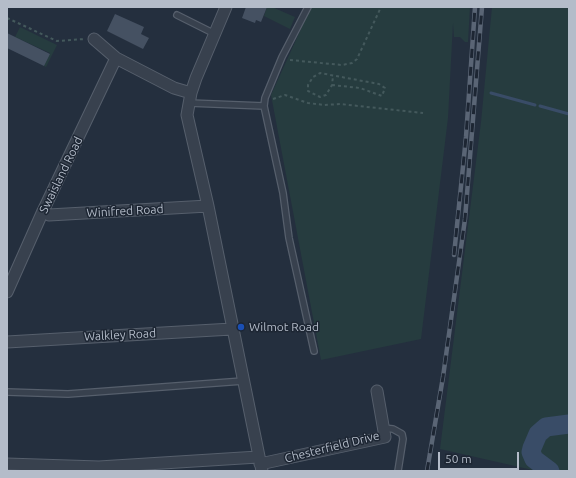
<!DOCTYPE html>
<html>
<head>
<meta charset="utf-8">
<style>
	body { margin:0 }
	#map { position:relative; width:576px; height:478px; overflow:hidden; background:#242f3e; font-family:Ubuntu,sans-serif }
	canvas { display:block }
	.frame { position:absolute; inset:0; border:8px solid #b4bcc9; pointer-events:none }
	.scale { position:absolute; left:438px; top:452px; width:81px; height:18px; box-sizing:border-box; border:2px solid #b4bcc9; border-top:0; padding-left:5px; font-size:12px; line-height:14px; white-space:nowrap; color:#b4bcc9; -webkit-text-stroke:3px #1d2633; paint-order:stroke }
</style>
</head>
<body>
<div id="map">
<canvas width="576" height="478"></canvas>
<div class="frame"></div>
<div class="scale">50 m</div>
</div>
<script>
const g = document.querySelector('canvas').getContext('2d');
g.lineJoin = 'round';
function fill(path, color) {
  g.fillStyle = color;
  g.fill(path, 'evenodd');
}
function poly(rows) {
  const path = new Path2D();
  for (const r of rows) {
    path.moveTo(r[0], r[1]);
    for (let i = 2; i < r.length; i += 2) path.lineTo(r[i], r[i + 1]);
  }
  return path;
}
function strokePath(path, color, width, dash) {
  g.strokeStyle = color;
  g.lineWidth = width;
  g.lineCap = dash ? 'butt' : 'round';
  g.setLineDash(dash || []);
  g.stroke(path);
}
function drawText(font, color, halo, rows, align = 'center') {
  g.font = font + ' Ubuntu,sans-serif';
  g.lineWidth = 3;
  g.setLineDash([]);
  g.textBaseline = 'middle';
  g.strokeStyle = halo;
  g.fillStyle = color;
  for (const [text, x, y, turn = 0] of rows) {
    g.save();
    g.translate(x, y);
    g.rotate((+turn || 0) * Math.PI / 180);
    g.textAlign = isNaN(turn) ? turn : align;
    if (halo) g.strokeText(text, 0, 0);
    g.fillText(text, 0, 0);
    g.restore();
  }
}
fill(poly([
	[267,7,272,7,295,17,290,29,264,16],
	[311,7,470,7,468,42,465,42,460,37,454,37,453,23,448,118,421,339,321,360,271,95],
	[492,7,569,7,569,471,537,471,440,449,481,122],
	[20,27,57,45,46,67,44,66,50,53,15,37]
]), '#263c3f');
strokePath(poly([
	[491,93,535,105],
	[540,106,569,114]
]), '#394c67', 3);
strokePath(poly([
	[550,471,534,459,531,452,532,448,538,434,546,427,569,424]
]), '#394c67', 19);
fill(poly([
	[246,7,267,7,261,22,256,20,255,23,242,18],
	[115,14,144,27,141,34,149,38,143,49,107,31],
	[7,33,50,54,44,66,7,48]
]), '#455162');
const service = poly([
	[177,15,215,34],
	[189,103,264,106,265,98,282,57,308,7],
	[264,106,283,193,289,238,314,351],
	[7,392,68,394,243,381],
	[383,428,393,429,402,434,403,439,398,471]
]);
const minor = poly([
	[226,7,196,78,191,93,187,115,208,206,262,471],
	[94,39,116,58,174,88,191,93],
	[43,211,49,215,208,206],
	[7,292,43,211,116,58],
	[7,342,232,329],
	[7,464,99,467,258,457],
	[260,464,385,437,377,391]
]);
strokePath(service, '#565f6c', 8);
strokePath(minor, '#565f6c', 13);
strokePath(poly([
	[7,18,57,41,85,39],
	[290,60,342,65,352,63,357,59,381,7],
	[332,85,360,88,382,96,385,88,379,84,320,73,313,77,308,85,308,91,320,97,326,95,332,85,333,76],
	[273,99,285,95,308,103,324,105,340,104,423,113]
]), '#44595c', 2, [3, 3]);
strokePath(service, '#38414e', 5.5);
strokePath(minor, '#38414e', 11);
const rail = poly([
	[454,255,466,137,475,7],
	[427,471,443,377,465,219,482,7]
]);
strokePath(rail, '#5a6575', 4.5);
strokePath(rail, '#1d2633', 3, [9]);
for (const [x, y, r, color] of [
	[241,327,4,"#1a4fb4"]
]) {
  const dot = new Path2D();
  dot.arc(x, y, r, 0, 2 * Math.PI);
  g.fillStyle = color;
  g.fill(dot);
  strokePath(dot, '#1d2633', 1.5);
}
drawText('12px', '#b4bcc9', '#1d2633', [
	["Swaisland Road",61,175,-64],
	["Winifred Road",125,211,-3],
	["Walkley Road",120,335,-3],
	["Chesterfield Drive",332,447,-14]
]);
drawText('12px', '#b4bcc9', '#1d2633', [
	["Wilmot Road",249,327]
], 'left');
</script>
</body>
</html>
